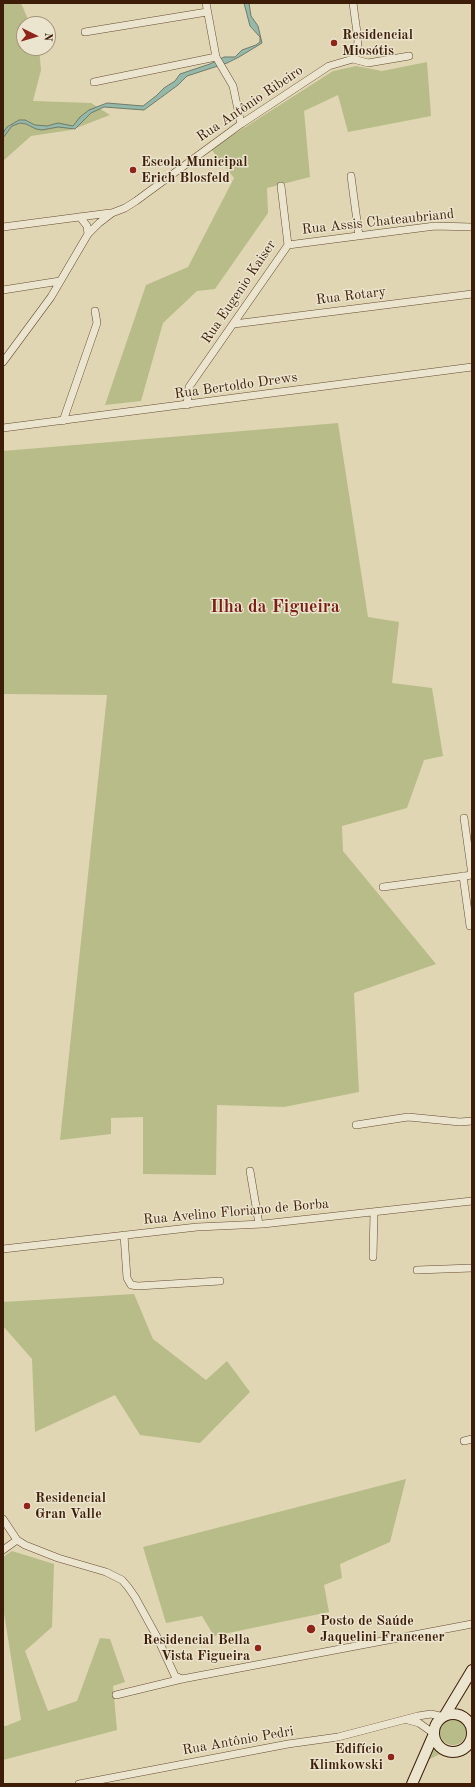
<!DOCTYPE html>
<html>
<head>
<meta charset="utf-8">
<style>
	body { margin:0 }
	#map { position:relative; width:475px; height:1787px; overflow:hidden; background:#e0d6b3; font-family:"Old Standard TT",serif }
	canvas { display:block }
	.frame { position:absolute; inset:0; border:4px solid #3d1d07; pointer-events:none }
	.north { position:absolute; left:16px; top:16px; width:40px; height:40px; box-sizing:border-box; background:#ebe4ce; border:1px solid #a5947e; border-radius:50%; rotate:95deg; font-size:11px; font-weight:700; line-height:16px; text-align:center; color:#3d1d07 }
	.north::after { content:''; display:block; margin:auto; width:14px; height:18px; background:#8f2418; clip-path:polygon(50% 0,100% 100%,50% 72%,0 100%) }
</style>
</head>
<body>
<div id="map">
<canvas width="475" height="1787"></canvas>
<div class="frame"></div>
<div class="north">N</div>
</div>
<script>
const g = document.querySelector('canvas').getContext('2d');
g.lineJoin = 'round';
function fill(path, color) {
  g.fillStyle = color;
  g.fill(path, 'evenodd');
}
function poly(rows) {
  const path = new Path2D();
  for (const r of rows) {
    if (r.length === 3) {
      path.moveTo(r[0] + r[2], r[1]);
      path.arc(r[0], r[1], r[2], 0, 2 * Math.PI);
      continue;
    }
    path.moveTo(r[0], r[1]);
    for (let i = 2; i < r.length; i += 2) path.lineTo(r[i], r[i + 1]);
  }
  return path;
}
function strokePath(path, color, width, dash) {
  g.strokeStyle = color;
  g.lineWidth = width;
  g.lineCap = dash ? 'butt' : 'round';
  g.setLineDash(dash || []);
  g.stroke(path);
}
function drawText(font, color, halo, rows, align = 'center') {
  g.font = font + ' "Old Standard TT",serif';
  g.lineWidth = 3;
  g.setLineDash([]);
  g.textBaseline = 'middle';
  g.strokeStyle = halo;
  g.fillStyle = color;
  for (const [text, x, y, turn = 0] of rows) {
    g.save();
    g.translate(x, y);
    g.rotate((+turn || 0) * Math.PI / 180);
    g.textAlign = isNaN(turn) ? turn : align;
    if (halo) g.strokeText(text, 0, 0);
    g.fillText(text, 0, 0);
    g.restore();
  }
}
fill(poly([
	[3,3,21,3,30,24,24,24,24,48,39,48,41,70,33,101,91,103,110,115,71,130,31,136,3,161],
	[427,62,431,116,348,132,338,95,304,111,310,177,267,188,268,213,215,289,197,291,163,323,141,401,105,405,146,285,188,267,234,178,211,149,333,71,356,66,382,71],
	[338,423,368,617,399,622,392,683,432,688,443,756,424,760,407,808,342,826,343,851,436,964,354,993,359,1092,284,1107,217,1105,216,1175,143,1174,143,1117,111,1118,111,1134,60,1140,107,695,3,694,3,451],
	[134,1294,153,1339,206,1380,227,1361,250,1392,200,1443,140,1435,115,1395,35,1432,32,1359,3,1326,3,1302],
	[406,1479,390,1542,340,1564,342,1578,324,1585,329,1612,214,1636,202,1616,166,1623,143,1547],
	[12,1551,54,1564,52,1627,25,1651,48,1711,77,1701,100,1638,110,1639,125,1682,113,1686,117,1730,3,1760,3,1726,6,1726,21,1720,3,1607,3,1557],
	[453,1732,13],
	[433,1745,440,1754,424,1762]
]), '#b8bc88');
const water = poly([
	[244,3,249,3,251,16,258,26,262,43,239,57,227,63,187,76,178,85,144,110,104,107,91,113,75,129,58,127,42,130,36,129,26,124,20,123,12,126,3,138,3,133,7,127,19,120,25,120,35,125,47,126,58,123,73,126,80,117,89,110,107,103,143,106,156,96,164,88,175,81,180,74,210,64,224,57,235,57,242,50,256,45,260,42,260,37,250,26,244,3]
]);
fill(water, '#94b9aa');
strokePath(water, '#717b69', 1);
const minor = poly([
	[206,3,216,57,233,86,241,124],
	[353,3,358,40,357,51,353,59],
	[85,32,207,12],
	[94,82,216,57],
	[351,176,359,236],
	[80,217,87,226,88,234],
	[3,227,110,213],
	[288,245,435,226,472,227],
	[3,290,60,281],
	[234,324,472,294],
	[3,362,51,297,88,234,99,223,112,213,125,208,136,201,241,124,329,66,353,59,368,63,409,56],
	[187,405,189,387,288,245,281,186],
	[63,421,97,323,95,311],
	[3,428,472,367],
	[464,818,472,875],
	[463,876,470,926],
	[383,887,472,875],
	[356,1125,408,1117,460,1122,472,1121],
	[250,1171,259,1224],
	[124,1235,127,1278,131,1285,138,1286,220,1281],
	[3,1249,197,1227,263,1224,472,1201],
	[373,1257,374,1212],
	[417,1270,472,1268],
	[464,1441,472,1439],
	[3,1519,17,1540,25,1545,58,1558,106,1572,122,1580,128,1587,135,1597,157,1637,175,1676,182,1679],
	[3,1550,17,1540],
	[116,1695,182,1679,472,1624],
	[408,1720,419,1723,433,1733],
	[79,1784,288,1744,338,1737,418,1716,431,1714,444,1717]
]);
const secondary = poly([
	[453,1733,19],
	[445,1715,472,1670],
	[412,1784,433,1736]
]);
strokePath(minor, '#664b32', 8);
strokePath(secondary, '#3d1d07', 12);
strokePath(minor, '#ebe4ce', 7);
strokePath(secondary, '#ebe4ce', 10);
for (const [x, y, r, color] of [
	[334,43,4,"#8f2418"],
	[133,170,4,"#8f2418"],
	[27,1506,4,"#8f2418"],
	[311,1629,5,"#8f2418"],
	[258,1648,4,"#8f2418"],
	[391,1757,4,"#8f2418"]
]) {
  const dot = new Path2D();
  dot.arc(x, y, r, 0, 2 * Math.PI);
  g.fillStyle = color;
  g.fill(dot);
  strokePath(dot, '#ebe4ce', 1.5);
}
drawText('bold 14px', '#3d1d07', '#ebe4ce', [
	["Residencial",342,35],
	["Miosótis",342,51],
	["Escola Municipal",141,162],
	["Erich Blosfeld",141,178],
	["Residencial",35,1498],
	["Gran Valle",35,1514],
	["Posto de Saúde",320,1621],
	["Jaquelini Francener",320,1637],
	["Residencial Bella",250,1640,"right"],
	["Vista Figueira",250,1656,"right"],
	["Edifício",383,1749,"right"],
	["Klimkowski",383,1765,"right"]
], 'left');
drawText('14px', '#3d1d07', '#ebe4ce', [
	["Rua Antônio Ribeiro",250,104,-34],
	["Rua Assis Chateaubriand",378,222,-6],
	["Rua Eugenio Kaiser",239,292,-56],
	["Rua Rotary",351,296,-7],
	["Rua Bertoldo Drews",236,386,-8],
	["Rua Avelino Floriano de Borba",236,1212,-5],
	["Rua Antônio Pedri",238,1741,-10]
]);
drawText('bold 18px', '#7a1f14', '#ebe4ce', [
	["Ilha da Figueira",275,607]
]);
</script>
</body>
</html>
